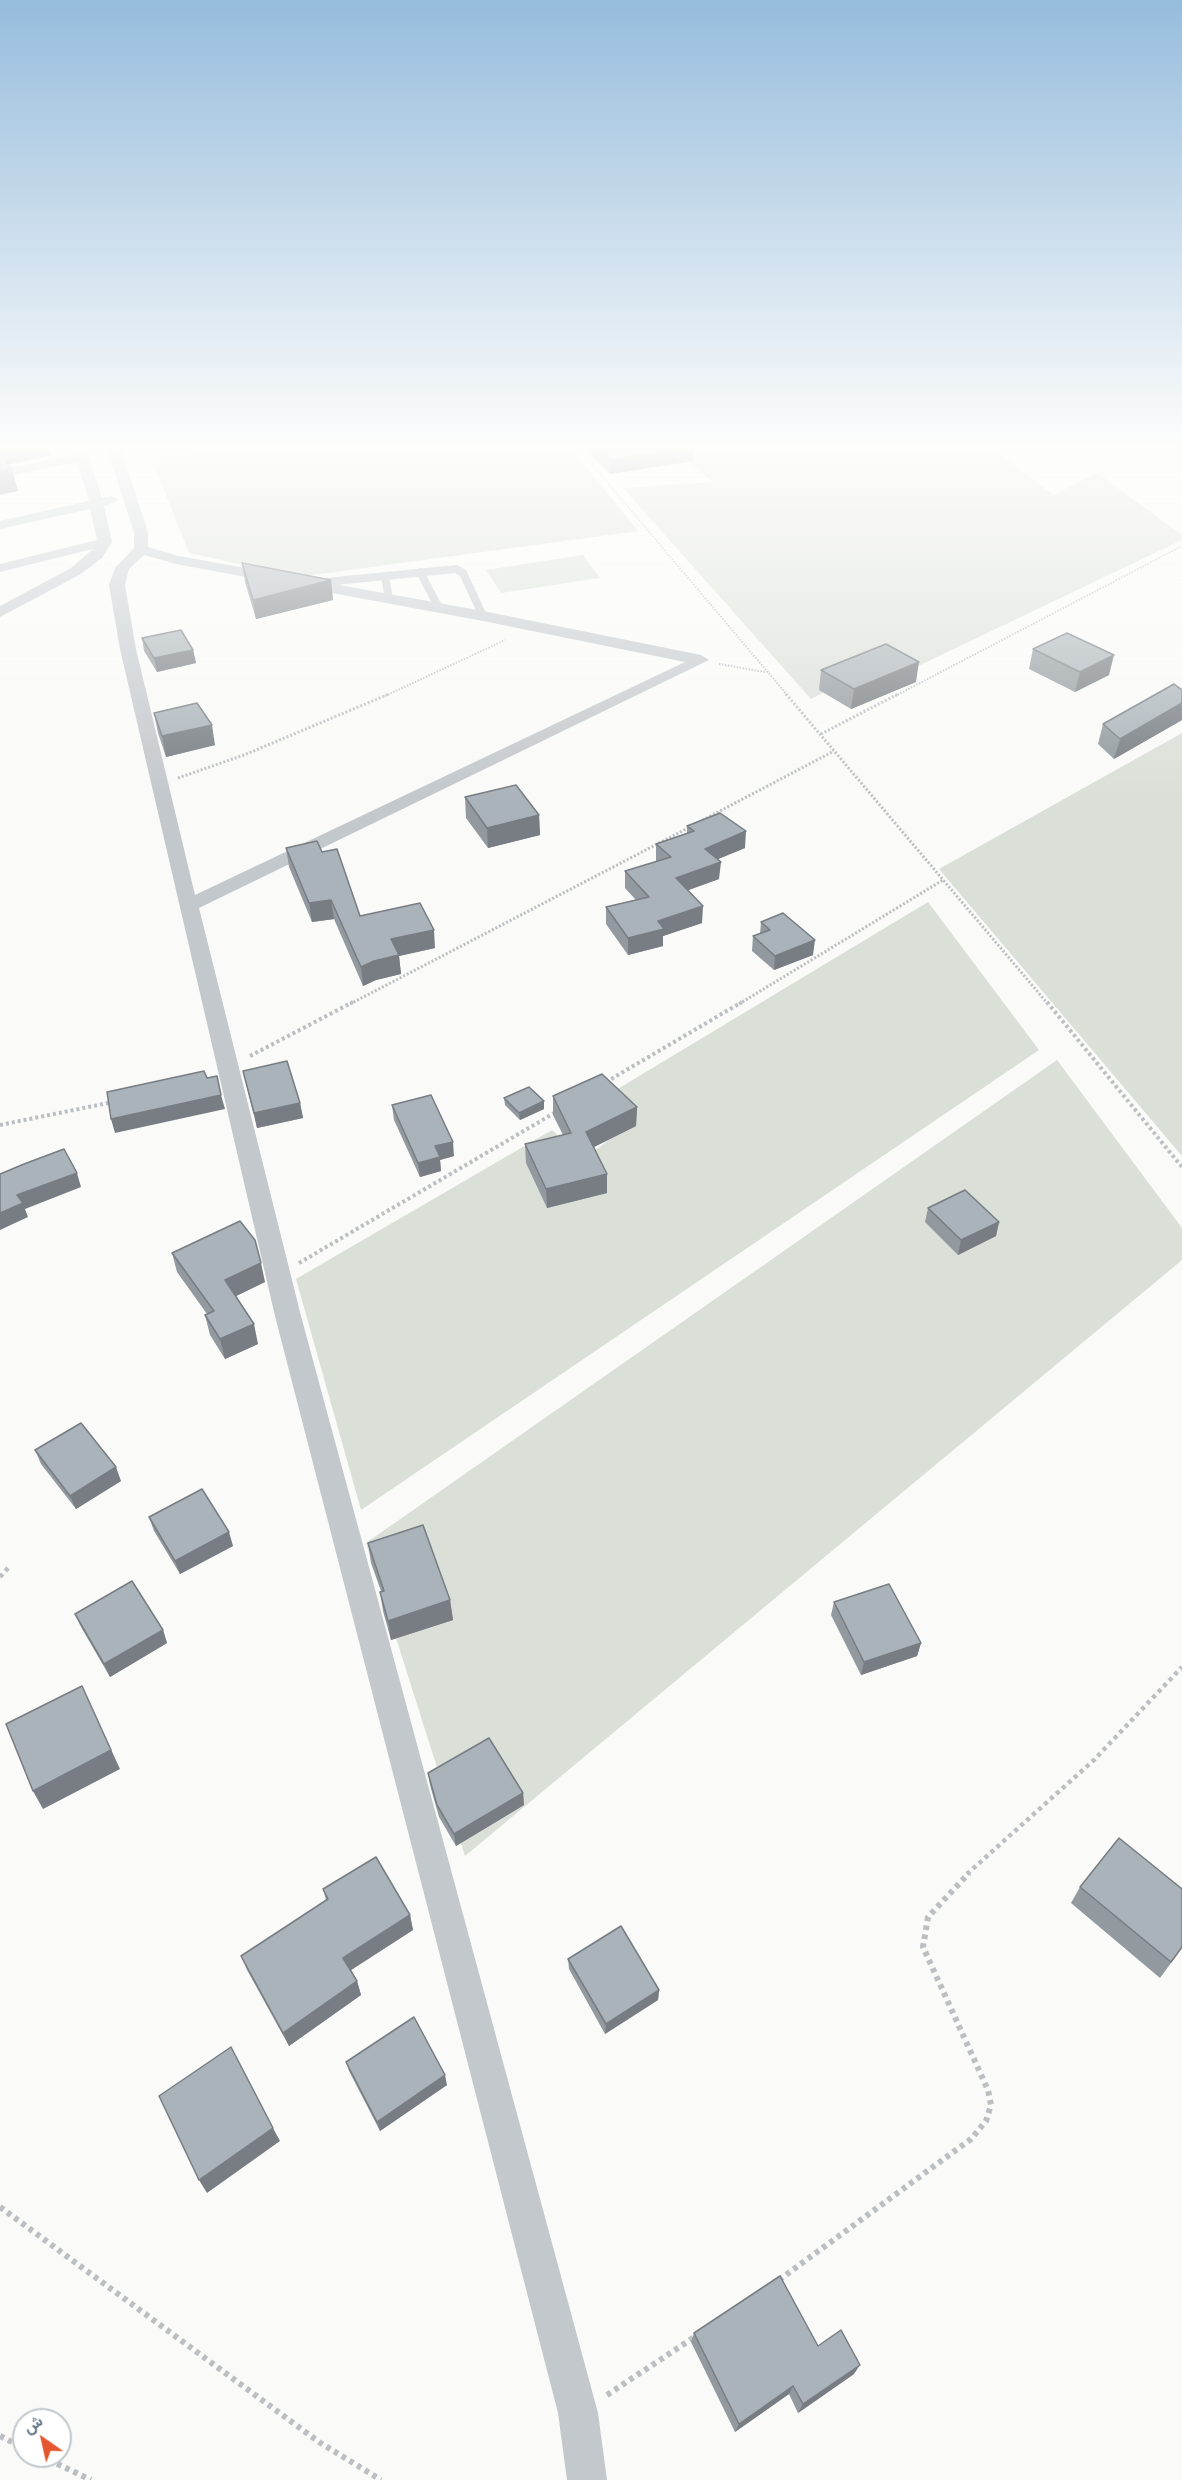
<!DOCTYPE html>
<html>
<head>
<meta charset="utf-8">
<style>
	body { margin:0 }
	#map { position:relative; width:1182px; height:2480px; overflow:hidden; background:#fafaf8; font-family:"Varela Round",Vazirmatn,sans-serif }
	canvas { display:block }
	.north { position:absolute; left:12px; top:2408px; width:60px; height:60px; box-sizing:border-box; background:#fff; border:2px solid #c1c8cd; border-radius:50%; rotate:326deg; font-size:16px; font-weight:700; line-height:24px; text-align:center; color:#657683 }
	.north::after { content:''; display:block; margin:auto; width:21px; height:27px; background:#e4572e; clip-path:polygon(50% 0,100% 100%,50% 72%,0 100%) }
</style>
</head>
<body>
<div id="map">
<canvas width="1182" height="2480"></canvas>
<div class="north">ش</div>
</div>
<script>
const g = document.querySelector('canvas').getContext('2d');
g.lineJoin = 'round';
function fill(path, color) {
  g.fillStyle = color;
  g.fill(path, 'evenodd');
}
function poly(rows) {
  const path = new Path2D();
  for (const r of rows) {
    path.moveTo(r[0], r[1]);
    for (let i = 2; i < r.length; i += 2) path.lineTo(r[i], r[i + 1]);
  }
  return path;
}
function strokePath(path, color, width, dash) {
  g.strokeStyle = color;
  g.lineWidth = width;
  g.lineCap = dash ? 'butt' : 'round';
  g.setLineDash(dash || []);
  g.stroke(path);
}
fill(poly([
	[232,449,572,449,638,531,298,577,189,553,152,459],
	[674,449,994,449,1053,495,1097,473,1182,535,1182,540,914,668,895,655,811,699,623,488,713,482],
	[583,555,600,578,501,593,486,570],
	[1182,733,1182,1156,939,869],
	[928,902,1039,1050,361,1510,296,1279,552,1130,584,1159,627,1126,606,1096],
	[1057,1060,1182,1228,1182,1260,465,1856,366,1543]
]), '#dadfd7');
strokePath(poly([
	[579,449,788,696],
	[719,664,765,672],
	[385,696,505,640],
	[895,696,1182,546]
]), '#bbbfc2', 2, [1.5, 1.5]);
strokePath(poly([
	[786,694,1048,1004],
	[821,734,898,694],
	[178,778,244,755,389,694],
	[699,822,834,751],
	[350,1004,690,827],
	[739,1004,943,880]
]), '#bbbfc2', 3, [2, 2]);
strokePath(poly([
	[1047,1002,1182,1167],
	[250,1056,353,1002],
	[606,1082,742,1002],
	[0,1125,113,1102],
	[299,1263,556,1112]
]), '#bbbfc2', 4, [3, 3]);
strokePath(poly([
	[0,1577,10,1566],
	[967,1874,1094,1760,1182,1667]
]), '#bbbfc2', 4.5, [4, 4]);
strokePath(poly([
	[0,2207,319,2442,381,2480],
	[779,2280,971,2139,986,2121,991,2105,988,2090,923,1947,928,1917,969,1873],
	[607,2395,696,2336],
	[0,2436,24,2448],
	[41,2456,91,2480]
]), '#bbbfc2', 6, [4.5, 4.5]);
strokePath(poly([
	[420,572,439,608],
	[385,577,389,599],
	[316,583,456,569,463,573,483,616]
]), '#c3c8cc', 8);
fill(poly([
	[107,449,121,449,148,532,148,547,179,556,483,611,701,655,709,660,199,908,301,1316,598,2413,607,2480,567,2480,558,2413,275,1316,120,649,109,585,115,568,134,548,134,532,107,449],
	[144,555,176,564,483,621,685,662,195,895,136,649,125,585,129,569,144,555],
	[82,453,89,457,102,498,112,496,119,500,104,506,112,542,102,558,81,574,0,617,0,606,71,568,93,549,0,572,0,564,97,540,90,509,0,529,0,521,89,501,77,462,0,478,0,470,82,453]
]), '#c3c8cc');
fill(poly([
	[590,449,693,449,693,461,610,474,590,454],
	[242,563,331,580,333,600,256,619,245,582],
	[142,638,193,650,196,663,157,672,144,651],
	[1033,649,1109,675,1075,692,1029,669],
	[821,670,916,682,851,709,819,690],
	[1182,690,1182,720,1114,759,1098,744,1103,724],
	[154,713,215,745,166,757,158,733],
	[465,797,539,815,540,835,488,848,466,818],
	[687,826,745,848,717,859,719,879,688,890,702,923,663,936,663,946,628,955,606,924,606,907,636,900,625,888,625,871,657,862,656,861,656,844,687,833],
	[286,848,322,852,360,916,435,948,399,956,401,974,376,980,363,986,334,919,312,922,289,867],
	[761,922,813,955,774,970,752,951,753,936,760,934],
	[243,1071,300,1103,303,1118,257,1128],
	[553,1096,637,1107,636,1126,594,1147,607,1174,607,1193,547,1208,526,1163,525,1144,563,1135,553,1115],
	[504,1098,544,1109,520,1120,505,1105],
	[392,1105,454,1156,440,1160,441,1171,420,1177,394,1120],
	[928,1208,999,1222,996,1236,958,1255,925,1222],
	[172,1253,265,1282,236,1296,258,1344,225,1359,210,1335,205,1315,207,1314,177,1272],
	[35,1450,121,1481,76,1509,41,1464],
	[149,1517,233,1546,180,1574,154,1531],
	[368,1543,450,1600,453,1620,391,1640,383,1611,380,1592,381,1591,371,1563],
	[834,1602,921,1643,917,1656,861,1675,831,1615],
	[75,1614,163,1630,167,1643,110,1677,81,1627],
	[428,1773,523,1793,524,1805,456,1846,439,1817,430,1785],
	[1080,1887,1182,1948,1160,1978,1071,1903],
	[323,1889,410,1915,413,1930,351,1970,357,1981,361,1995,289,2046,247,1970,241,1956,326,1900],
	[568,1959,659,1990,658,2000,605,2034,569,1969],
	[346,2062,447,2085,380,2131,349,2071],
	[694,2333,818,2346,854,2374,798,2413,789,2394,735,2432,691,2342]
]), '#929a9f');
fill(poly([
	[0,449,48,449,50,456,0,466],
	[677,449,693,449,693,461,610,474,610,460],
	[12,468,18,491,0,495,0,471],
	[331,580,333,600,256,619,253,600],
	[193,650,196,663,157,672,154,658],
	[1114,655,1109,675,1075,692,1080,672],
	[919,662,916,682,851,709,854,689],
	[1182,703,1182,720,1114,759,1120,739],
	[212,725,215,745,166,757,162,736],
	[539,815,540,835,488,848,487,828],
	[746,831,745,848,704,865,705,849],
	[721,862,719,879,675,895,676,878],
	[331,900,334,919,312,922,309,903],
	[703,906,702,923,663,936,663,946,628,955,628,938,658,921],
	[434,930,435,948,399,956,401,974,376,980,363,986,361,967,374,961,391,939],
	[815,940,813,955,774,970,775,956],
	[221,1095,225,1109,115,1133,111,1119],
	[544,1101,544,1109,520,1120,519,1113],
	[300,1103,303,1118,257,1128,254,1113],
	[637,1107,636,1126,586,1151,586,1132],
	[453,1142,454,1156,440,1160,441,1171,420,1177,418,1163,435,1146],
	[77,1173,81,1187,25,1209,28,1217,0,1230,0,1213,17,1195],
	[607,1174,607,1193,547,1208,546,1189],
	[999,1222,996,1236,958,1255,961,1240],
	[261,1263,265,1282,230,1299,225,1280],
	[254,1324,258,1344,225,1359,220,1339],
	[116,1467,121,1481,76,1509,70,1496],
	[229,1532,233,1546,180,1574,175,1561],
	[450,1600,453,1620,391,1640,388,1621],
	[163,1630,167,1643,110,1677,104,1664],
	[921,1643,917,1656,861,1675,864,1662],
	[82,1686,120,1769,43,1809,33,1791],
	[523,1793,524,1805,456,1846,454,1834],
	[410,1915,413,1930,348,1972,343,1958],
	[357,1981,361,1995,289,2046,283,2033],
	[659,1990,658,2000,605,2034,606,2024],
	[445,2075,447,2085,380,2131,377,2122],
	[273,2128,280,2141,207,2193,199,2180],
	[860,2365,854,2374,798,2413,803,2404],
	[793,2386,789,2394,735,2432,739,2424]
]), '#777d82');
const building = poly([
	[600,449,677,449,610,460,600,449],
	[0,456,12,468,0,471,0,456],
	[242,563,331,580,253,600,242,563],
	[181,630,193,650,154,658,142,638,181,630],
	[1067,633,1114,655,1080,672,1033,649,1067,633],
	[886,644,919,662,854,689,821,670,886,644],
	[1174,684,1182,690,1182,703,1120,739,1103,724,1174,684],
	[197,703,212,725,162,736,154,713,197,703],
	[516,785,539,815,487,828,465,797,516,785],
	[720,813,746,831,705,849,721,862,676,878,703,906,658,921,664,929,628,938,606,907,649,897,625,871,671,857,656,844,694,831,687,826,720,813],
	[317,841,322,852,337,849,360,916,420,903,434,930,391,939,399,955,374,961,361,967,331,900,309,903,286,848,317,841],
	[783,913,815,940,775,956,753,936,770,930,761,922,783,913],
	[287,1061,300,1103,254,1113,243,1071,287,1061],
	[204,1071,207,1078,217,1076,221,1095,111,1119,107,1092,204,1071],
	[602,1074,637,1107,586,1132,607,1174,546,1189,525,1144,571,1133,553,1096,602,1074],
	[529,1087,544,1101,519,1113,504,1098,529,1087],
	[431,1095,453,1142,435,1146,440,1157,418,1163,392,1105,431,1095],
	[64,1149,77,1173,17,1195,23,1203,0,1213,0,1174,24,1164,64,1149],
	[965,1190,999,1222,961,1240,928,1208,965,1190],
	[240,1221,255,1240,261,1263,225,1280,254,1324,220,1339,205,1315,214,1311,172,1253,240,1221],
	[81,1423,116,1467,70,1496,35,1450,81,1423],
	[202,1489,229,1532,175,1561,149,1517,202,1489],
	[423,1525,450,1600,388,1621,380,1592,384,1591,368,1543,423,1525],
	[132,1581,163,1630,104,1664,75,1614,132,1581],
	[889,1584,921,1643,864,1662,834,1602,889,1584],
	[82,1686,111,1750,33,1791,6,1724,82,1686],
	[489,1738,523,1793,454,1834,437,1805,428,1773,489,1738],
	[1119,1838,1182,1889,1182,1947,1171,1962,1080,1887,1119,1838],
	[376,1857,410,1915,343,1958,357,1981,283,2033,241,1956,328,1899,323,1889,376,1857],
	[621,1926,659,1990,606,2024,568,1959,621,1926],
	[414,2017,445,2075,377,2122,346,2062,414,2017],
	[231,2047,273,2128,199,2180,159,2096,231,2047],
	[780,2276,818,2346,841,2330,860,2365,803,2404,793,2386,739,2424,694,2333,780,2276]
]);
fill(building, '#aab3b9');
strokePath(building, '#777d82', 1.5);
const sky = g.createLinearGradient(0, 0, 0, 796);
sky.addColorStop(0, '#96bcdc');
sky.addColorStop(0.56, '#fdfdfc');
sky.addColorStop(1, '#fdfdfc00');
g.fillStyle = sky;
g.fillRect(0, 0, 1182, 796);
</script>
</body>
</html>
